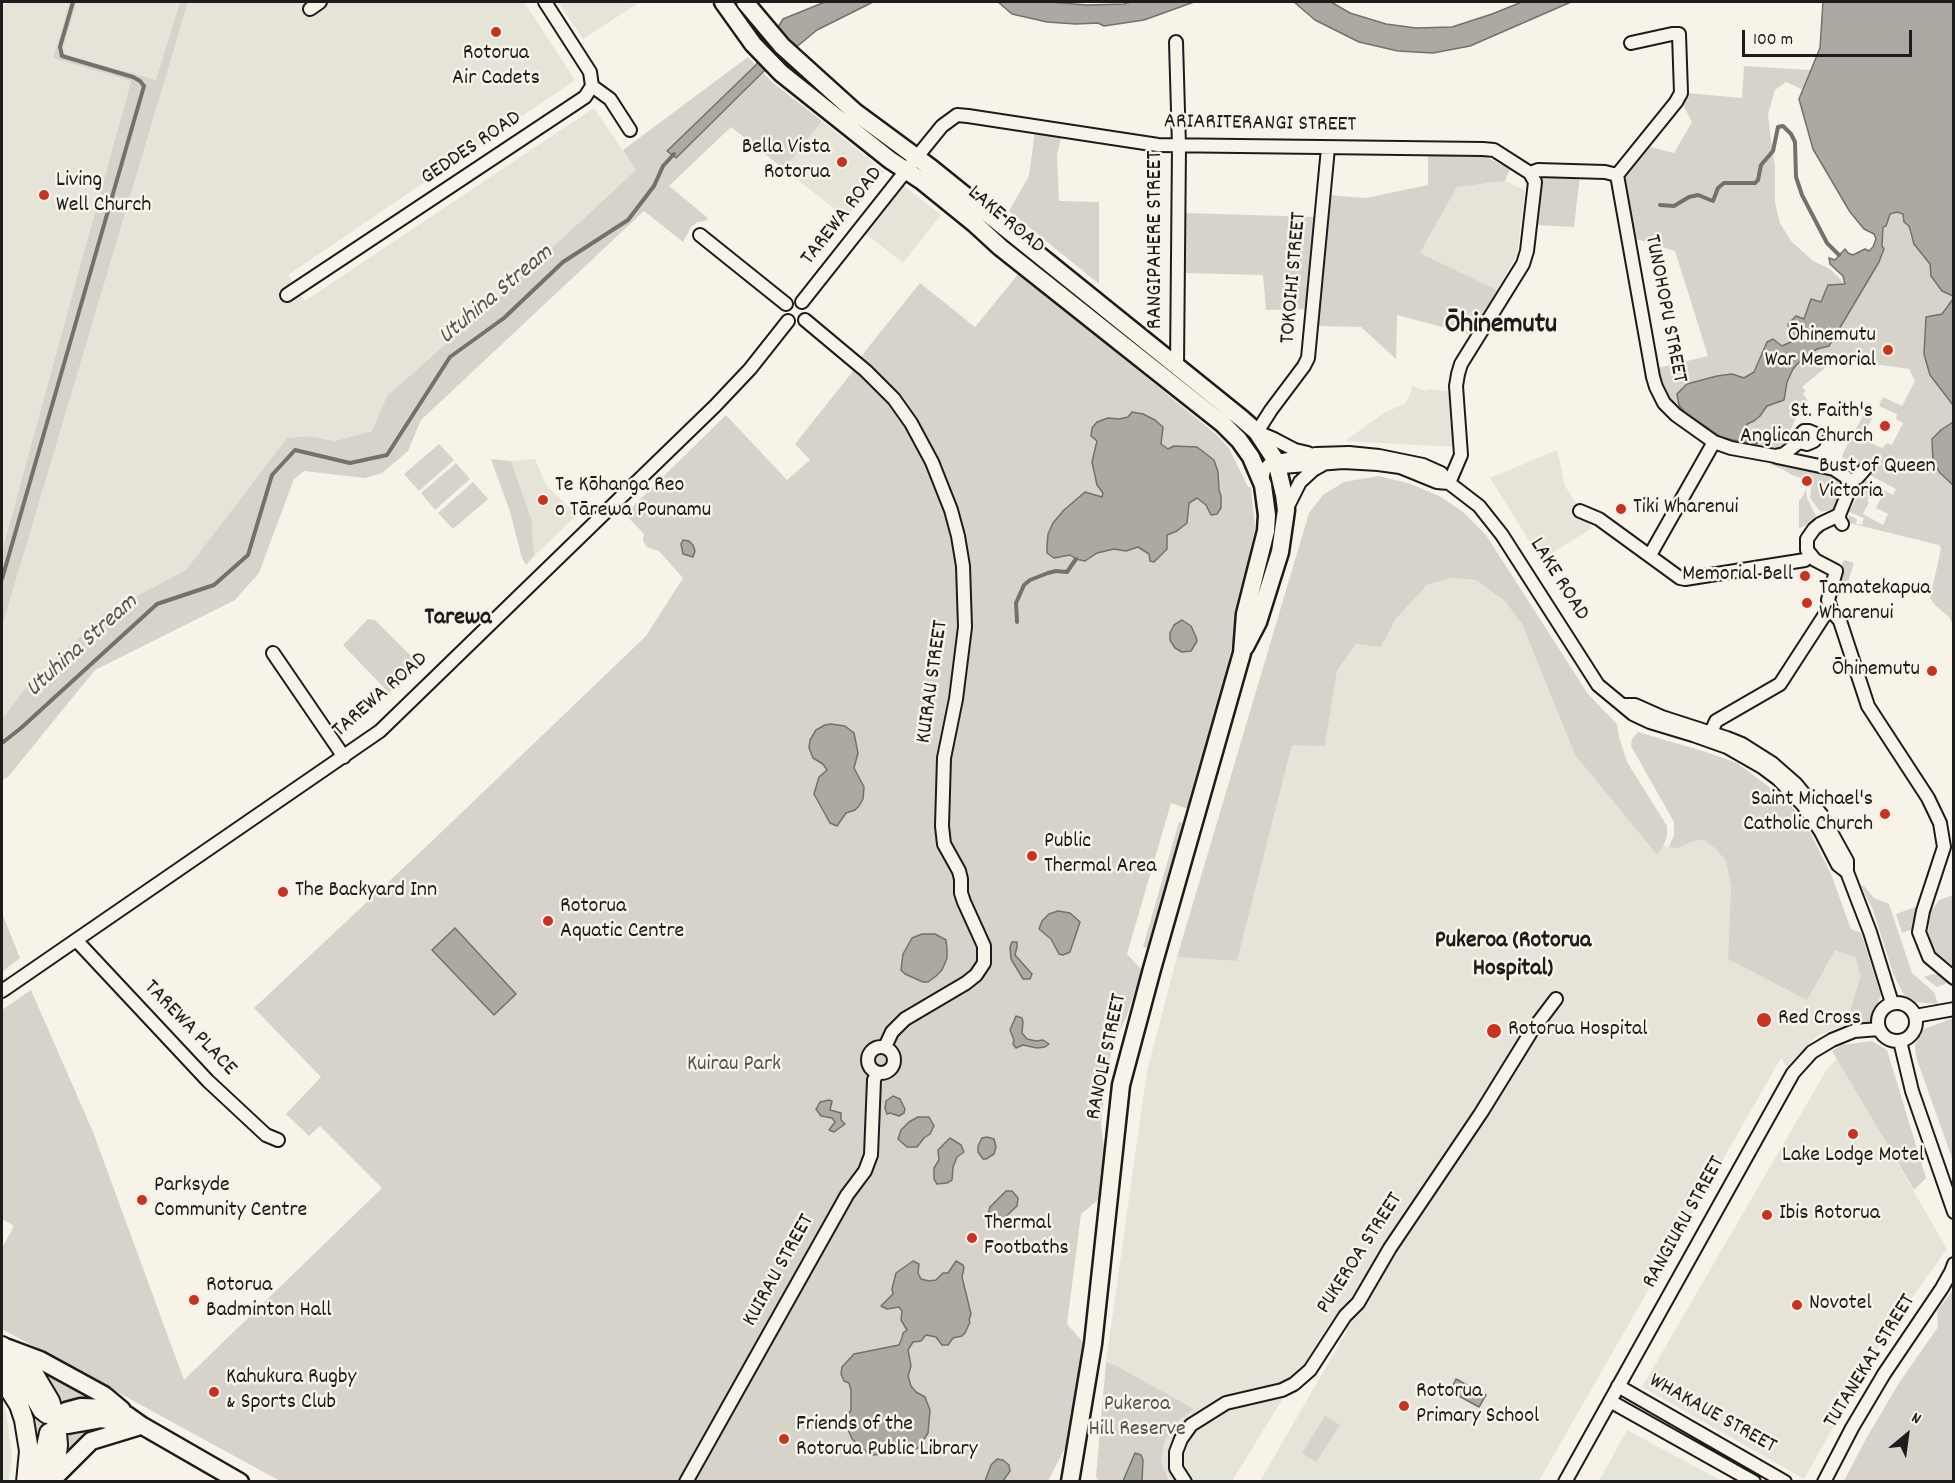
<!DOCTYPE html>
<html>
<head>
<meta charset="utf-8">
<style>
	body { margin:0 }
	#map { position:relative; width:1955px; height:1483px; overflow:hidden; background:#f7f3e8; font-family:Dekko,sans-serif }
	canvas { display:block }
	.frame { position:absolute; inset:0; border:3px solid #1c1c1c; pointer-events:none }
	.north { position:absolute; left:1877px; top:1405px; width:60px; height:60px; -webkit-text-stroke:4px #f7f3e8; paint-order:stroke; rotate:29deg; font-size:16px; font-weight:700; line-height:24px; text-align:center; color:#1c1c1c }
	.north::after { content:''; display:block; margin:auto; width:21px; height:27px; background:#1c1c1c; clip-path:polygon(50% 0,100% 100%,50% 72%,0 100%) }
	.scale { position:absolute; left:1742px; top:30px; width:170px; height:27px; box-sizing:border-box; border:3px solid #1c1c1c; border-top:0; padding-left:8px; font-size:18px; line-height:21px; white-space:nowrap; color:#1c1c1c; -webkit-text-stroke:4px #f7f3e8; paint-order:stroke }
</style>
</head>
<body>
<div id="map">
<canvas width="1955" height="1483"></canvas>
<div class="frame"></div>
<div class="north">N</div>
<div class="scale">100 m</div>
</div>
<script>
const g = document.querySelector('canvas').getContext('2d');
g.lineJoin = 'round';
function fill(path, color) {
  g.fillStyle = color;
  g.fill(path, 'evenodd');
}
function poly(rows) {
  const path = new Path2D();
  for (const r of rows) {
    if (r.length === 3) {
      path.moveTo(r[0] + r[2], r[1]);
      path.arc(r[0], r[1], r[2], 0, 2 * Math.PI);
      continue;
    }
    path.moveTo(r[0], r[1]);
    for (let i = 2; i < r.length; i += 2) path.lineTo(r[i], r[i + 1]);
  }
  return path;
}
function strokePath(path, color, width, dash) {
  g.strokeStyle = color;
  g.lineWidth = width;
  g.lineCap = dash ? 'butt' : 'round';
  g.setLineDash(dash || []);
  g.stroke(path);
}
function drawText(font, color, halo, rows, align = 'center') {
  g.font = font + ' Dekko,sans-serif';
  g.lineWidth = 5;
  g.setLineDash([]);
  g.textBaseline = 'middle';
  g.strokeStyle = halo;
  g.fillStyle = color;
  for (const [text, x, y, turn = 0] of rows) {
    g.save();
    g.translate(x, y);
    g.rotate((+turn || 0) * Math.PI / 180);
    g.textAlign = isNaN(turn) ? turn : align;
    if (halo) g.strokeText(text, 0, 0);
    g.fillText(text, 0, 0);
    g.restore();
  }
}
fill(poly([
	[2,2,70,2,53,58,131,81,2,551],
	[77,2,180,2,156,81,68,56,64,53,63,48],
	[188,2,524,2,575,80,288,275,305,301,594,108,636,170,503,293,387,396,372,431,335,441,308,436,287,438,186,570,106,612,23,691,2,719,2,627],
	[558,2,640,2,583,39],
	[822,121,884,171,846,218,784,169],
	[1505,181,1525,190,1517,255,1497,290,1420,253,1457,187],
	[904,186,941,215,903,263,865,233],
	[1413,386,1426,391,1428,389,1451,392,1455,447,1345,441,1384,413,1406,403],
	[1557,450,1565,486,1592,528,1541,560,1490,478],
	[535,459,546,485,577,515,535,555,533,550,532,521,511,461],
	[1451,578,1476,580,1506,601,1522,624,1575,755,1656,854,1663,846,1678,847,1694,841,1703,840,1716,849,1726,860,1731,888,1728,959,1835,950,1856,958,1860,977,1851,1008,1843,1026,1817,1036,1787,1066,1781,1058,1539,1481,1260,1481,1347,1331,1330,1322,1232,1481,1169,1481,1161,1462,1165,1440,1176,1423,1194,1409,1117,1366,1106,1362,1147,1071,1177,957,1237,961,1292,744,1325,746,1337,671,1356,644,1381,647,1395,620,1427,585],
	[1837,1059,1947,1249,1887,1332,1804,1479,1642,1387,1827,1069],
	[2,1393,7,1418,12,1457,9,1481,2,1481],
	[1627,1430,1722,1481,1599,1481]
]), '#e6e3d9');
fill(poly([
	[70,2,77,2,63,48,64,53,68,56,156,80,180,2,188,2,2,627,2,551,131,81,53,58],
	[748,57,772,82,822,121,784,169,731,127,669,186,708,218,706,221,697,222,691,227,683,242,644,211,421,420,408,451,382,473,365,478,304,471,294,479,259,573,235,600,95,670,8,777,2,780,2,719,23,691,106,612,186,570,287,438,308,436,335,441,372,431,387,396,503,293,636,170,623,150],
	[1744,66,1810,70,1804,90,1786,82,1775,90,1768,114,1771,141,1775,166,1775,203,1780,223,1791,241,1813,261,1830,269,1845,284,1821,302,1804,319,1791,342,1782,346,1765,346,1754,372,1744,378,1679,405,1685,412,1721,437,1744,442,1747,424,1754,421,1760,416,1767,406,1784,400,1787,382,1793,369,1803,358,1817,349,1829,346,1879,262,1883,254,1883,227,1890,214,1897,212,1903,214,1909,226,1910,236,1930,264,1931,276,1945,293,1953,296,1953,299,1942,315,1930,375,1953,405,1953,422,1941,430,1940,473,1953,485,1953,623,1952,623,1949,617,1935,605,1930,598,1941,549,1939,545,1849,523,1848,521,1849,515,1857,519,1856,524,1862,525,1864,518,1849,512,1857,497,1855,495,1864,479,1893,495,1896,489,1866,473,1859,471,1848,470,1840,465,1843,458,1842,457,1843,453,1865,412,1873,417,1865,431,1869,433,1867,437,1870,439,1869,442,1882,448,1887,443,1892,445,1903,423,1896,419,1897,414,1879,406,1883,397,1902,406,1915,381,1909,369,1853,361,1845,355,1837,363,1831,356,1827,359,1830,364,1802,387,1806,391,1803,394,1808,401,1799,404,1800,409,1785,442,1776,451,1720,441,1674,409,1665,397,1658,368,1708,356,1675,251,1633,238,1625,177,1650,147,1674,153,1692,122,1682,103,1686,93,1742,98],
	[1875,490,1883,494,1876,508,1888,514,1883,525,1863,514,1869,502,1867,500,1869,498,1870,499],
	[1035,131,1062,135,1057,155,1059,201,1099,202,1099,284,1009,211,1029,176],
	[1428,152,1484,156,1510,169,1505,181,1457,187,1420,253,1497,290,1472,335,1397,315,1396,359,1361,327,1317,326,1328,195,1366,198,1428,185],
	[1542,175,1580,175,1574,227,1536,225],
	[1185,213,1315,217,1308,309,1266,310,1263,275,1184,273],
	[1019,273,1217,435,1229,448,1248,487,1251,487,1255,528,1228,665,1188,809,1171,803,1127,954,1142,970,1127,1015,1115,1040,1108,1065,1101,1123,1104,1149,1099,1199,1081,1214,1067,1324,1083,1342,1075,1407,1066,1446,1048,1481,280,1481,2,1329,2,1248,14,1226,2,1219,2,1121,3,1113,2,1112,2,1010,31,990,93,1132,184,1380,382,1188,320,1126,309,1136,286,1114,321,1077,254,1008,431,842,646,636,683,578,659,551,647,547,643,541,644,534,625,514,726,415,787,480,810,460,795,444,850,375,866,350,920,283,975,327],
	[439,444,454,460,419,491,404,474],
	[491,459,511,461,532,521,533,550,535,555,526,565,522,558,510,512],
	[1769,461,1821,469,1837,477,1841,481,1843,491,1836,508,1822,512,1819,510,1810,498,1811,488,1814,482,1811,476,1807,474,1801,478,1794,476,1780,468,1771,465],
	[456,463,470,479,435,510,421,493],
	[1379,476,1411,484,1441,497,1463,512,1486,535,1588,694,1617,724,1619,737,1627,762,1667,826,1667,837,1663,846,1657,855,1575,755,1522,624,1505,601,1476,580,1451,578,1427,585,1395,620,1381,647,1356,644,1337,671,1325,746,1292,745,1237,961,1177,957,1309,513,1323,495,1344,482],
	[473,482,488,499,453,529,438,513],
	[1806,488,1807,498,1816,516,1805,526,1799,528,1799,501,1803,496],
	[1845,560,1854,563,1848,582,1837,581,1843,561],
	[368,619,375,620,419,664,389,693,343,645],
	[1638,732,1706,752,1737,763,1784,798,1806,824,1831,874,1851,929,1861,933,1881,995,1870,1022,1843,1026,1851,1008,1860,977,1856,958,1835,950,1807,1000,1728,959,1731,888,1726,861,1716,849,1703,840,1694,841,1678,848,1669,847,1674,835,1674,822,1631,746,1632,739],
	[1179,822,1185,824,1148,948,1143,947],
	[1864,886,1874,898,1889,904,1912,973,1934,992,1938,1004,1914,1002,1903,994,1893,973,1873,910,1861,886],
	[1953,895,1953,971,1936,956,1928,932,1930,913,1939,900],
	[1915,907,1915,928,1902,933,1896,914],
	[2,913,20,958,2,972],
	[1932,974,1940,975,1950,982,1937,987,1924,977],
	[1953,1018,1953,1161,1916,1057,1915,1045,1924,1029],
	[1872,1041,1887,1050,1926,1178,1914,1190,1832,1051,1842,1045],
	[1953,1290,1953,1481,1844,1481,1867,1437,1899,1383,1938,1327,1937,1311],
	[1106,1362,1117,1366,1194,1409,1176,1423,1165,1440,1161,1462,1169,1481,1098,1481,1096,1476],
	[39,1366,104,1401,62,1407,50,1379],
	[18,1384,40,1420,47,1424,36,1449,35,1430],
	[1325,1416,1340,1425,1316,1462,1302,1453],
	[115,1424,68,1453,68,1429]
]), '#d7d3cb');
const water = poly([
	[825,2,873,2,817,30,782,59,763,72,676,158,667,151,756,65,783,19,825,2],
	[998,2,1049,2,1087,5,1124,4,1131,2,1194,2,1144,20,1104,26,1098,23,1076,24,1047,22,1012,14,998,2],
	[1294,2,1331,2,1350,13,1386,24,1416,28,1452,27,1492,14,1522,2,1571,2,1470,46,1433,53,1398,51,1359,42,1315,20,1294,2],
	[1823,2,1953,2,1953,296,1942,291,1931,276,1930,264,1914,244,1909,226,1904,222,1903,214,1897,212,1890,214,1886,226,1883,227,1882,246,1884,249,1879,262,1829,346,1817,349,1803,358,1793,369,1787,382,1784,400,1767,406,1760,416,1754,421,1747,424,1747,427,1757,442,1757,444,1733,440,1721,437,1685,412,1679,405,1677,394,1687,384,1717,376,1732,374,1744,378,1754,372,1767,342,1773,339,1782,346,1791,342,1788,324,1796,316,1804,319,1811,299,1821,302,1828,285,1845,284,1843,276,1830,264,1829,258,1835,260,1845,249,1848,253,1853,255,1865,249,1869,251,1873,247,1876,239,1874,234,1864,229,1850,212,1813,149,1799,99,1820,48,1823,2],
	[1953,299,1953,405,1930,375,1924,354,1926,317,1942,314,1953,299],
	[1132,412,1143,414,1155,420,1163,427,1161,444,1168,449,1174,446,1197,447,1214,460,1218,472,1219,490,1221,496,1221,508,1217,514,1211,515,1206,505,1197,498,1189,503,1187,523,1177,531,1167,535,1167,549,1154,562,1150,561,1149,554,1138,547,1126,551,1114,549,1097,553,1085,561,1076,559,1070,555,1054,558,1047,553,1047,546,1048,534,1053,523,1064,510,1085,492,1102,497,1103,493,1097,485,1092,462,1097,441,1091,436,1092,428,1097,422,1108,418,1119,419,1128,417,1132,412],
	[1953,422,1953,485,1940,473,1933,462,1932,439,1941,430,1953,422],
	[683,540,689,541,693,545,695,551,693,557,683,554,681,544,683,540],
	[1182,620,1191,626,1196,637,1197,641,1191,651,1182,652,1175,648,1170,640,1170,633,1174,625,1182,620],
	[831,724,845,726,854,733,858,753,854,768,864,787,863,799,859,806,855,810,846,813,837,826,830,823,814,794,819,777,827,770,823,764,813,758,809,748,810,740,816,730,825,725,831,724],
	[1058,911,1070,913,1080,922,1070,952,1063,955,1059,954,1051,939,1039,929,1042,921,1049,914,1058,911],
	[455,928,516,994,494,1015,432,950,455,928],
	[922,934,935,934,946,940,947,949,947,958,942,970,936,976,928,982,923,982,905,974,901,970,903,954,912,938,922,934],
	[1012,942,1017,942,1017,947,1015,955,1032,974,1030,979,1023,979,1011,959,1010,947,1012,942],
	[1016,1016,1022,1018,1023,1022,1022,1033,1027,1039,1036,1041,1043,1040,1049,1044,1045,1047,1037,1048,1023,1045,1016,1048,1013,1044,1014,1040,1010,1030,1016,1016],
	[893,1096,900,1099,905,1109,904,1113,899,1116,890,1113,887,1114,885,1108,886,1101,893,1096],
	[829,1100,832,1101,830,1110,841,1113,841,1120,845,1124,834,1132,829,1130,835,1122,832,1118,821,1116,816,1109,820,1102,829,1100],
	[918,1117,929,1117,934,1126,930,1134,924,1138,917,1147,907,1147,898,1139,901,1130,909,1122,918,1117],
	[987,1137,994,1139,996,1147,994,1154,986,1159,983,1159,978,1152,978,1146,982,1138,987,1137],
	[950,1138,961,1145,964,1152,957,1157,953,1167,952,1180,947,1183,937,1184,934,1179,934,1168,939,1160,938,1150,950,1138],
	[1006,1191,1012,1191,1018,1198,1017,1206,999,1223,991,1221,988,1214,990,1207,1006,1191],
	[913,1261,919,1264,918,1273,921,1279,929,1281,936,1280,943,1273,948,1273,956,1261,963,1265,964,1268,962,1277,971,1314,969,1320,970,1322,965,1333,962,1336,953,1338,948,1345,942,1345,936,1337,926,1335,921,1341,913,1342,908,1350,911,1366,908,1376,911,1386,916,1392,925,1397,930,1410,928,1433,918,1448,906,1453,870,1455,852,1439,847,1427,846,1418,851,1410,851,1390,849,1383,844,1381,841,1374,842,1367,854,1354,899,1345,902,1338,903,1333,907,1330,901,1320,902,1311,899,1307,887,1309,881,1306,893,1294,892,1289,896,1273,913,1261],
	[1456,1379,1486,1395,1479,1407,1450,1391,1456,1379],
	[1135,1453,1141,1455,1143,1460,1142,1481,1123,1481,1135,1453],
	[997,1459,1003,1460,1009,1465,1010,1471,1003,1481,985,1481,991,1465,997,1459]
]);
fill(water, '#aca9a2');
strokePath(water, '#72716c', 1.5);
strokePath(poly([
	[1660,205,1674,206,1689,197,1698,195,1713,201,1718,188,1724,183,1755,183,1758,180,1761,165,1773,151,1778,127,1783,126,1791,134,1795,142,1796,177,1802,195,1827,243,1839,255],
	[2,579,144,86,140,81,133,77,62,56,60,47,73,2],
	[1017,622,1016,603,1024,585,1030,580,1048,573,1056,571,1067,572,1076,559],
	[2,743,21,728,157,604,214,585,248,555,272,475,295,450,350,463,387,455,450,357,504,318,563,262,628,220,654,186,663,166,674,154]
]), '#72716c', 4);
const minor = poly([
	[310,9,320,2],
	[1176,42,1179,146,1177,366],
	[592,86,610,99,630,130],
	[1530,173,1538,170,1605,172,1617,175],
	[1617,175,1653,377,1656,387,1664,403,1676,415,1714,442,1731,448,1775,456,1784,454,1799,442],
	[1617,175,1676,102,1681,93,1679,34,1672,34,1631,43],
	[700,235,786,304],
	[287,295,585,97,592,86,590,72,545,2],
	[802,302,916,158,942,126,957,115,968,116,1158,145,1483,149,1494,150,1530,173,1535,182,1527,251,1523,264,1461,364,1458,374,1456,386,1461,455,1449,483],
	[805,320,866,371,894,399,911,423,932,462,951,510,958,536,963,566,965,627,956,699,944,758,942,826,944,844,959,871,961,879,961,893,964,902,984,946,984,963,976,975,966,983,905,1019,892,1032,885,1047],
	[1804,431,1809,431,1816,434,1814,441,1807,444,1799,442,1801,434,1804,431],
	[1308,453,1295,450,1274,439,1257,432,1271,410,1304,366,1308,358,1328,148],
	[1777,457,1834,469,1846,477,1850,488,1839,515,1839,519,1842,524],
	[1282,467,1343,462,1378,464,1400,467,1437,482,1449,483],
	[1262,481,1264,470,1272,462,1316,454,1349,453,1379,456,1423,465,1441,473,1449,483,1479,506,1502,535,1598,685,1633,714,1650,722,1693,735,1727,747,1762,767,1778,779,1803,805,1821,832,1838,865,1847,872],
	[1849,481,1857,478,1865,469],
	[1286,510,1300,482,1313,470,1322,465],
	[1580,511,1599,519,1680,578,1685,579,1805,560],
	[1839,515,1820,524,1814,529,1807,539,1807,550,1815,560,1836,571,1828,600,1832,611,1840,621,1868,706,1928,798,1940,823,1944,847,1923,911,1919,932,1929,957,1954,978],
	[1650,555,1714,442],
	[273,653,344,757],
	[1623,705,1635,705,1662,717,1727,738,1742,744,1772,763,1796,784,1821,814,1847,861,1847,872,1870,932,1892,1003],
	[1709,737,1716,721,1780,684,1824,616,1832,611],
	[76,940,208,1081,266,1135,278,1140],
	[2,991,380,731,715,406,750,369,788,321],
	[1897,1022,19],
	[1915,1016,1954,1009],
	[1900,1041,1912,1091,1954,1212],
	[881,1060,13],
	[1618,1386,1785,1482],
	[1610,1401,1754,1482],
	[686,1482,847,1195,865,1171,871,1155,874,1080,877,1073],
	[1185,1482,1176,1468,1176,1452,1181,1439,1191,1425,1226,1403,1282,1390,1294,1384,1310,1370,1345,1316,1358,1303,1390,1248,1481,1113,1531,1032,1556,999],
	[1565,1482,1793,1073,1812,1052,1832,1040,1854,1031,1879,1029],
	[1824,1482,1852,1428,1884,1374,1942,1288,1951,1272,1954,1264]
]);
const secondary = poly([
	[723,2,753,44,781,73,890,160,922,181,975,224,1000,247,1223,424,1239,440,1251,457,1263,485,1267,515,1266,531,1245,614,1242,653,1152,969,1121,1085,1093,1344,1070,1482],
	[745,2,782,46,855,112,931,168,1241,418,1257,432,1276,461,1284,495,1286,510,1280,552,1258,622,1245,647],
	[8,1348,40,1360,104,1395,122,1410],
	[141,1425,101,1419,67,1425,56,1420,66,1411,81,1407,111,1408,127,1415,141,1425,240,1482],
	[52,1480,91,1441,137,1427]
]);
const primary = poly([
	[2,1346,16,1356,34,1374,50,1401,56,1420,58,1445,56,1464,52,1482],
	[2,1364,21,1380,30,1389,42,1410,47,1414],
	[2,1378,19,1405,24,1420,29,1451,26,1482],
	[32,1482,43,1461,49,1433]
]);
strokePath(minor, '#1c1c1c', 16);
strokePath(secondary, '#1c1c1c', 21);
strokePath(primary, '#1c1c1c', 22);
strokePath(minor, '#f7f3e8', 12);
strokePath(secondary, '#f7f3e8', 16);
strokePath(primary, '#f7f3e8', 18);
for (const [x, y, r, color] of [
	[496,32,6,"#c8321e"],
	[842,162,6,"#c8321e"],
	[44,195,6,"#c8321e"],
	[1888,350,6,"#c8321e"],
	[1885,426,6,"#c8321e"],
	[1807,481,6,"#c8321e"],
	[543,500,6,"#c8321e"],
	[1621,509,6,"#c8321e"],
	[1805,576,6,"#c8321e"],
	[1807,603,6,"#c8321e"],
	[1932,671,6,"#c8321e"],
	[1885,814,6,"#c8321e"],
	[1032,856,6,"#c8321e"],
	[283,892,6,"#c8321e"],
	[548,921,6,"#c8321e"],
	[1764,1020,8,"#c8321e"],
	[1494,1031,8,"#c8321e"],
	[1853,1134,6,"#c8321e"],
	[142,1200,6,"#c8321e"],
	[1767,1215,6,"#c8321e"],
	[972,1238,6,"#c8321e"],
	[194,1300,6,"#c8321e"],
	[1797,1305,6,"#c8321e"],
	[214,1392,6,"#c8321e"],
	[1404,1406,6,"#c8321e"],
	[784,1439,6,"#c8321e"]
]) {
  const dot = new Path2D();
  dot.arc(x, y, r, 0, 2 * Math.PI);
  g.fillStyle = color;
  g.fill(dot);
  strokePath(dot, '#f7f3e8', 2);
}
drawText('22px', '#1c1c1c', '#f7f3e8', [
	["Rotorua",496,55,"center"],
	["Air Cadets",496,80,"center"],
	["Bella Vista",830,149,"right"],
	["Rotorua",830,174,"right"],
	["Living",56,182],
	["Well Church",56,207],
	["Ōhinemutu",1876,337,"right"],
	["War Memorial",1876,362,"right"],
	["St. Faith's",1873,413,"right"],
	["Anglican Church",1873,438,"right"],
	["Bust of Queen",1819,468],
	["Victoria",1819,493],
	["Te Kōhanga Reo",555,487],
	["o Tārewa Pounamu",555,512],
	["Tiki Wharenui",1633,509],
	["Memorial Bell",1793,576,"right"],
	["Tamatekapua",1819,590],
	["Wharenui",1819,615],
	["Ōhinemutu",1920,671,"right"],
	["Saint Michael's",1873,801,"right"],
	["Catholic Church",1873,826,"right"],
	["Public",1044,843],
	["Thermal Area",1044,868],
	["The Backyard Inn",295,892],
	["Rotorua",560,908],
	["Aquatic Centre",560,933],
	["Red Cross",1778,1020],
	["Rotorua Hospital",1508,1031],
	["Lake Lodge Motel",1853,1157,"center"],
	["Parksyde",154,1187],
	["Community Centre",154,1212],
	["Ibis Rotorua",1779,1215],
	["Thermal",984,1225],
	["Footbaths",984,1250],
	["Rotorua",206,1287],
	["Badminton Hall",206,1312],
	["Novotel",1809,1305],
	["Kahukura Rugby",226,1379],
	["& Sports Club",226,1404],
	["Rotorua",1416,1393],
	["Primary School",1416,1418],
	["Friends of the",796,1426],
	["Rotorua Public Library",796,1451]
], 'left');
drawText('22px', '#1c1c1c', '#f7f3e8', [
	["ARIARITERANGI STREET",1260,125,1],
	["GEDDES ROAD",472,149,-34],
	["TAREWA ROAD",843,217,-52],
	["LAKE ROAD",1005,221,40],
	["RANGIPAHERE STREET",1157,240,-90],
	["TOKOIHI STREET",1295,278,-85],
	["TUNOHOPU STREET",1664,309,79],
	["LAKE ROAD",1558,580,58],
	["KUIRAU STREET",934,682,-82],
	["TAREWA ROAD",381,696,-41],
	["TAREWA PLACE",189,1029,46],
	["RANOLF STREET",1108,1057,-78],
	["RANGIURU STREET",1685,1223,-61],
	["PUKEROA STREET",1361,1254,-57],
	["KUIRAU STREET",780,1271,-61],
	["TUTANEKAI STREET",1871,1362,-58],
	["WHAKAUE STREET",1712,1415,29]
]);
drawText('22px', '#545351', '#f7f3e8', [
	["Kuirau Park",734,1066],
	["Pukeroa",1137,1406],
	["Hill Reserve",1137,1431]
]);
drawText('italic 24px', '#565452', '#f7f3e8', [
	["Utuhina Stream",497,296,-40],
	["Utuhina Stream",83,647,-42]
]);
drawText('bold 24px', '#1c1c1c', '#f7f3e8', [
	["Tarewa",458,620],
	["Pukeroa (Rotorua",1513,943],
	["Hospital)",1513,971]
]);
drawText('bold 28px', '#1c1c1c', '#f7f3e8', [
	["Ōhinemutu",1501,327]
]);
</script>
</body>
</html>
